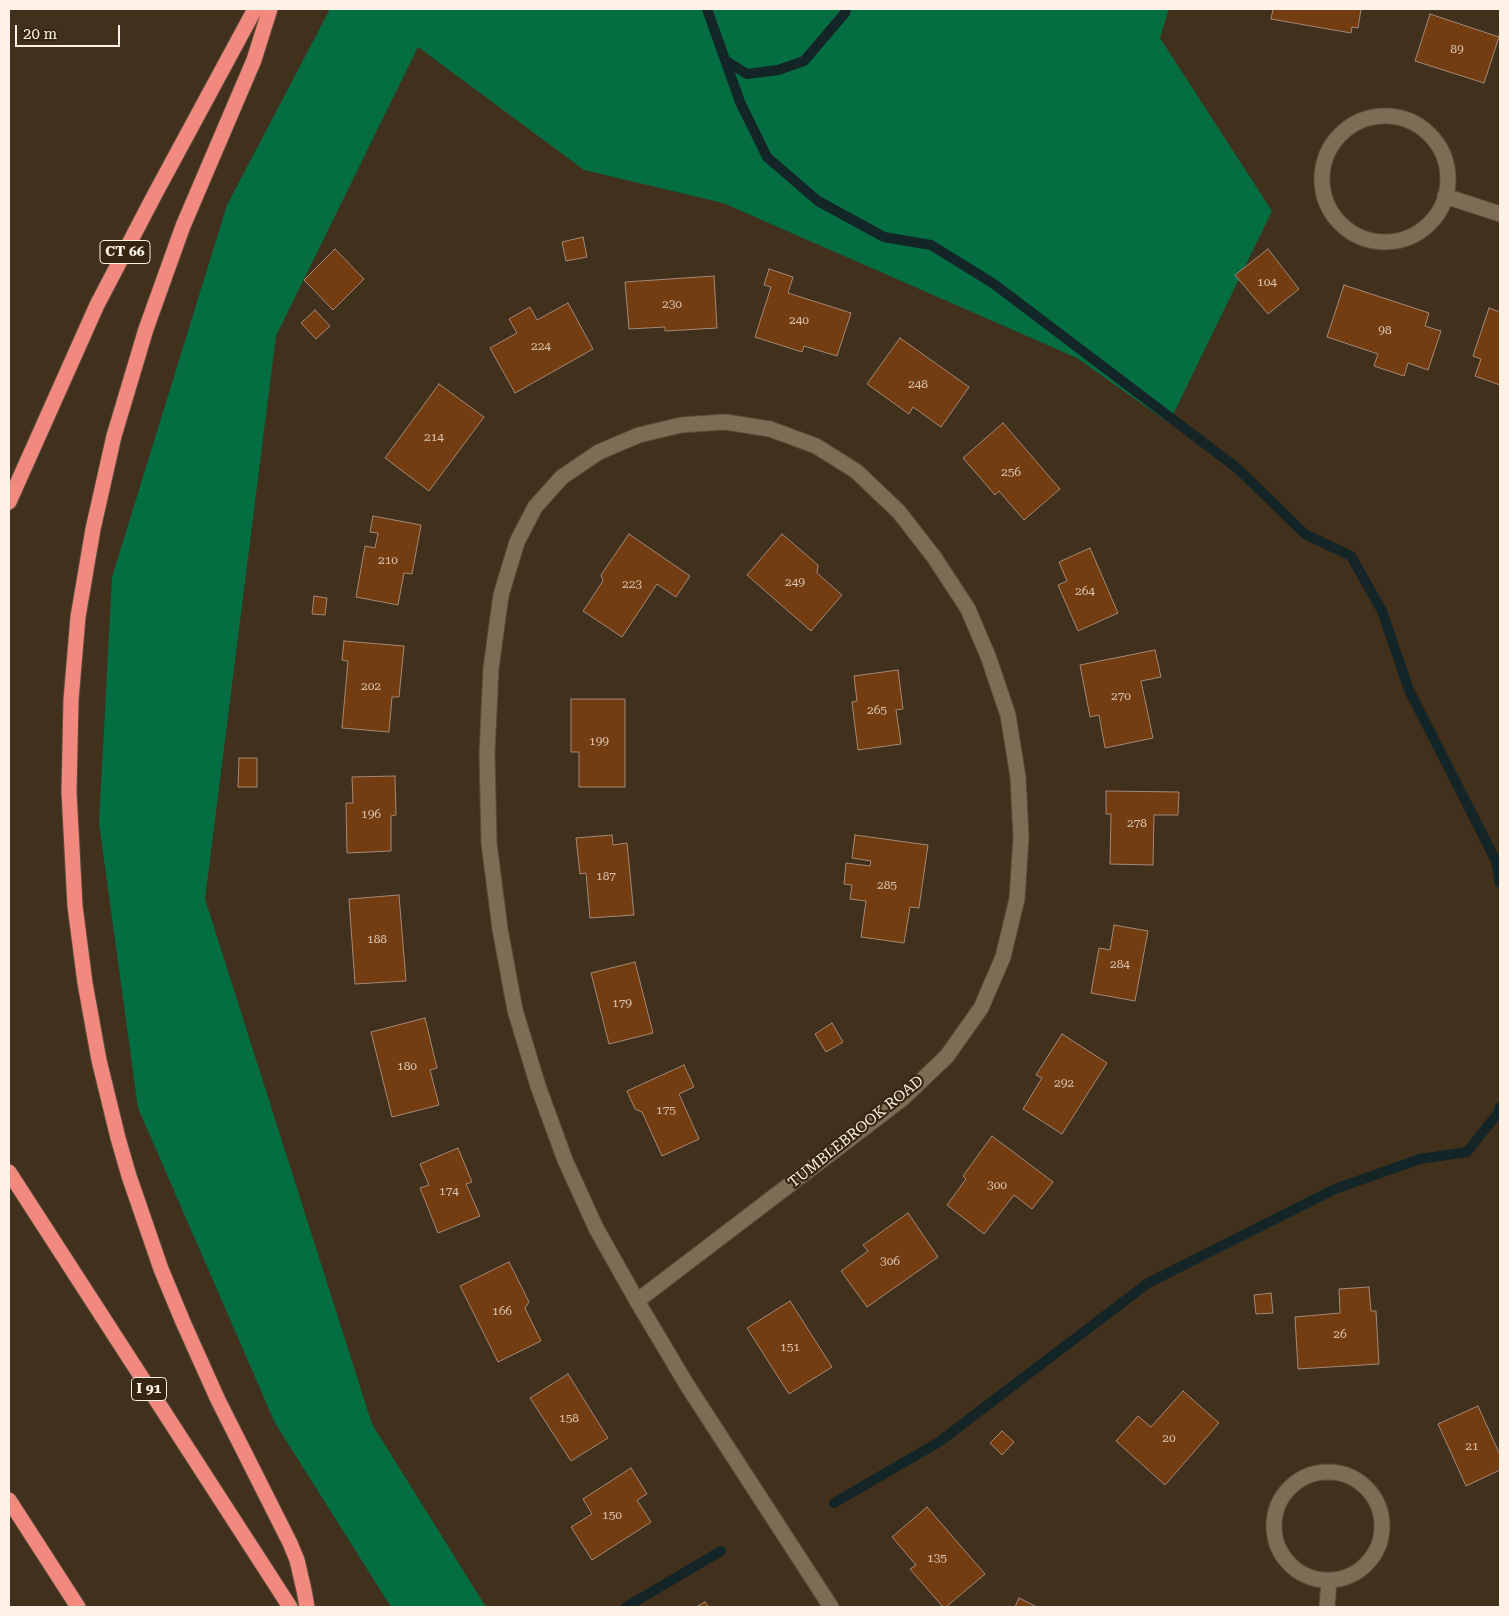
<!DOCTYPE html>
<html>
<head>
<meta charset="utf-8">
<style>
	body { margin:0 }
	#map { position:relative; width:1509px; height:1616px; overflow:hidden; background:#41301b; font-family:"Roboto Serif",serif }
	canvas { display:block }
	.frame { position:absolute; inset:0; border:10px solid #fdf2e5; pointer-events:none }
	.scale { position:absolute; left:15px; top:25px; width:105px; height:22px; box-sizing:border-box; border:2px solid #fdf2e5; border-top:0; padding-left:6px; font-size:15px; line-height:18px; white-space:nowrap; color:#fdf2e5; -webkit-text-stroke:4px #362611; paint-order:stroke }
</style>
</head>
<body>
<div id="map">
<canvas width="1509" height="1616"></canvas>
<div class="frame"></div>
<div class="scale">20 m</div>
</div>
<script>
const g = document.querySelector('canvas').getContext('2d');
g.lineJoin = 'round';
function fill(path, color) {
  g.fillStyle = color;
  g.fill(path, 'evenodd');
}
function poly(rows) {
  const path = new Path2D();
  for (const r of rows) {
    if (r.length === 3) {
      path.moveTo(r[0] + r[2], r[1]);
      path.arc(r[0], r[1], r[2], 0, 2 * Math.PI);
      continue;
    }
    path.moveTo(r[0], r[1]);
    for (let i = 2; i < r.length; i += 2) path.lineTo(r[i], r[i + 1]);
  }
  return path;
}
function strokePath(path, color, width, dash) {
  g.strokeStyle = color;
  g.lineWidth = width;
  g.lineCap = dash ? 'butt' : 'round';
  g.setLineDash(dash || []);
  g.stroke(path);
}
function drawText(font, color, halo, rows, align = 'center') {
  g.font = font + ' "Roboto Serif",serif';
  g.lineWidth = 4.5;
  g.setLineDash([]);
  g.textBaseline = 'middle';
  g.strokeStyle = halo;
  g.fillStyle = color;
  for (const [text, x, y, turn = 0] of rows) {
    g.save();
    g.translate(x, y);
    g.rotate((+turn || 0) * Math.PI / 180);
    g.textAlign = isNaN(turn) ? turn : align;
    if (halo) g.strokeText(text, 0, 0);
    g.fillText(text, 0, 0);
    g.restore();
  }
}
fill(poly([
	[330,9,1169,9,1160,38,1272,211,1169,423,1077,358,723,203,584,170,418,47,276,336,205,899,372,1424,486,1607,391,1607,275,1423,138,1108,99,823,112,577,227,205]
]), '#046d42');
strokePath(poly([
	[707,9,740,102,767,157,818,201,884,237,931,245,994,284,1237,468,1305,534,1351,556,1382,611,1409,690,1496,861,1500,883],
	[726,61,747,74,778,70,804,61,845,13,846,9],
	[834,1503,939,1442,1148,1283,1335,1189,1420,1159,1467,1152,1498,1113,1500,1107],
	[626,1607,721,1551]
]), '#142527', 10);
const building = poly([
	[1273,9,1361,9,1358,28,1352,27,1351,33,1271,19,1273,9],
	[1430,14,1499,37,1484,83,1415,61,1430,14],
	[583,237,587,257,566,261,562,242,583,237],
	[335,249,364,279,333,310,304,280,335,249],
	[1268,249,1299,289,1268,314,1235,275,1268,249],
	[769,269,793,277,788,293,851,313,837,356,804,346,802,352,755,337,771,287,764,285,769,269],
	[714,276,717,328,665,331,665,327,629,329,625,282,714,276],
	[1344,285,1429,313,1425,326,1441,331,1428,370,1408,363,1404,376,1374,366,1378,354,1327,337,1344,285],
	[568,303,593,349,515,393,490,348,517,333,509,319,530,307,537,320,568,303],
	[1489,308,1500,312,1500,385,1475,376,1481,359,1473,356,1489,308],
	[315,310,330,326,316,339,301,323,315,310],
	[900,338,969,387,941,427,913,407,909,414,867,384,900,338],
	[439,384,484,417,429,491,385,458,439,384],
	[1003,423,1060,489,1024,520,999,491,995,495,963,458,1003,423],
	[373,516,421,525,412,574,404,573,398,605,356,597,365,546,375,548,378,533,370,532,373,516],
	[629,534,690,576,676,597,657,584,622,637,583,611,603,581,601,575,629,534],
	[782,534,818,565,817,573,842,595,811,631,747,575,782,534],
	[1090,548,1118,613,1078,631,1058,585,1067,581,1059,562,1090,548],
	[314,596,327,598,325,615,312,614,314,596],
	[344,641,404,646,399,697,392,697,389,732,342,728,348,661,342,660,344,641],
	[1155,650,1161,677,1141,681,1153,738,1105,748,1099,715,1090,717,1080,665,1155,650],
	[898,670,903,709,896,710,901,744,858,750,852,702,857,701,854,676,898,670],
	[571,699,625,699,625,787,579,787,579,752,571,752,571,699],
	[239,758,257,758,257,787,238,787,239,758],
	[395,776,396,815,391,816,391,851,347,853,346,803,353,803,352,777,395,776],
	[1106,791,1179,792,1178,815,1154,815,1153,865,1110,864,1111,814,1106,814,1106,791],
	[612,835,613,845,627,843,634,915,590,918,586,873,580,874,576,838,612,835],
	[855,835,928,845,919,908,910,907,904,943,861,937,866,901,850,899,852,885,844,884,846,863,870,866,871,861,852,858,855,835],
	[399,895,406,981,355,984,349,899,399,895],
	[1114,925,1148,931,1135,1001,1091,993,1099,948,1110,950,1114,925],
	[635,962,653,1033,609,1044,591,973,635,962],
	[425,1018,437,1068,430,1070,439,1105,392,1117,371,1032,425,1018],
	[832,1023,843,1042,826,1052,815,1034,832,1023],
	[1062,1034,1107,1063,1062,1134,1023,1109,1042,1078,1036,1075,1062,1034],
	[684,1065,694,1087,679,1094,699,1139,662,1156,642,1112,635,1109,627,1091,684,1065],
	[992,1136,1053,1182,1032,1209,1014,1195,984,1234,947,1205,966,1179,963,1176,992,1136],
	[458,1148,472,1182,466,1184,480,1216,438,1233,420,1188,429,1185,420,1164,458,1148],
	[908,1213,938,1257,867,1307,841,1271,868,1251,863,1245,908,1213],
	[509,1262,529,1302,525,1308,541,1341,498,1362,460,1286,509,1262],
	[1369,1287,1371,1311,1376,1311,1379,1364,1298,1369,1295,1317,1340,1313,1339,1289,1369,1287],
	[1271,1293,1273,1313,1256,1314,1254,1295,1271,1293],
	[790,1301,832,1367,789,1394,747,1328,790,1301],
	[568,1374,608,1438,571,1461,530,1398,568,1374],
	[1183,1391,1219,1423,1165,1485,1116,1441,1138,1416,1151,1427,1183,1391],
	[1478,1406,1500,1455,1500,1470,1466,1486,1438,1424,1478,1406],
	[1002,1431,1014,1442,1002,1455,990,1443,1002,1431],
	[631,1468,647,1494,637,1500,651,1522,592,1560,571,1527,592,1514,583,1499,631,1468],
	[927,1507,985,1574,946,1607,943,1607,910,1569,916,1565,892,1537,927,1507],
	[1019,1598,1037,1607,1015,1607,1019,1598],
	[705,1602,709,1607,696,1607,705,1602]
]);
fill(building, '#733c11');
strokePath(building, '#a48978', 1);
const street = poly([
	[1385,179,63],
	[1445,196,1500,214],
	[725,422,770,429,816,446,856,471,899,512,934,557,968,609,988,656,1008,715,1018,777,1021,837,1017,899,1003,957,981,1008,947,1056,902,1099,637,1301,596,1228,565,1160,538,1086,515,1010,500,929,489,843,487,754,491,668,501,595,517,542,535,507,562,477,599,452,639,435,681,425,725,422],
	[637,1301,687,1385,831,1607],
	[1328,1526,54],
	[1327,1607,1329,1580]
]);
const highway = poly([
	[270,9,254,60,183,226,146,329,114,436,93,529,78,617,71,700,69,792,75,906,85,983,99,1060,118,1138,129,1176,161,1269,183,1322,218,1400,290,1543,297,1560,304,1590,307,1607],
	[9,502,97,305,155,194,255,9],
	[9,1172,290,1607],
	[9,1500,78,1607]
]);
strokePath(street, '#5a4c3a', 17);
strokePath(highway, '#5a4c3a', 17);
strokePath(street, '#7f6c55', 15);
strokePath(highway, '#f1897f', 15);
drawText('12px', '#dac4b0', null, [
	["89",1457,49],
	["104",1267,282],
	["230",672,304],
	["240",799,320],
	["98",1385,330],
	["224",541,346],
	["248",918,384],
	["214",434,437],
	["256",1011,472],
	["210",388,560],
	["249",795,582],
	["223",632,584],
	["264",1085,591],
	["202",371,686],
	["270",1121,696],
	["265",877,710],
	["199",599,741],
	["196",371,814],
	["278",1137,823],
	["187",606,876],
	["285",887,885],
	["188",377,939],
	["284",1120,964],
	["179",622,1003],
	["180",407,1066],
	["292",1064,1083],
	["175",666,1110],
	["300",997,1185],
	["174",449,1191],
	["306",890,1261],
	["166",502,1311],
	["26",1340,1334],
	["151",790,1347],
	["158",569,1418],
	["20",1169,1438],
	["21",1472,1446],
	["150",612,1515],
	["135",937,1558]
]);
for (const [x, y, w] of [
	[125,252,50],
	[149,1389,35]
]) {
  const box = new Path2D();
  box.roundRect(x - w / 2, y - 11.5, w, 23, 4);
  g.fillStyle = '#362611';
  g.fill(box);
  strokePath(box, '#fdf2e5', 1);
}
drawText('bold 14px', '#fdf2e5', null, [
	["CT 66",125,252],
	["I 91",149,1389]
]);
drawText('15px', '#fdf2e5', '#362611', [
	["TUMBLEBROOK ROAD",856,1132,-39]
]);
</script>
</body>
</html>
